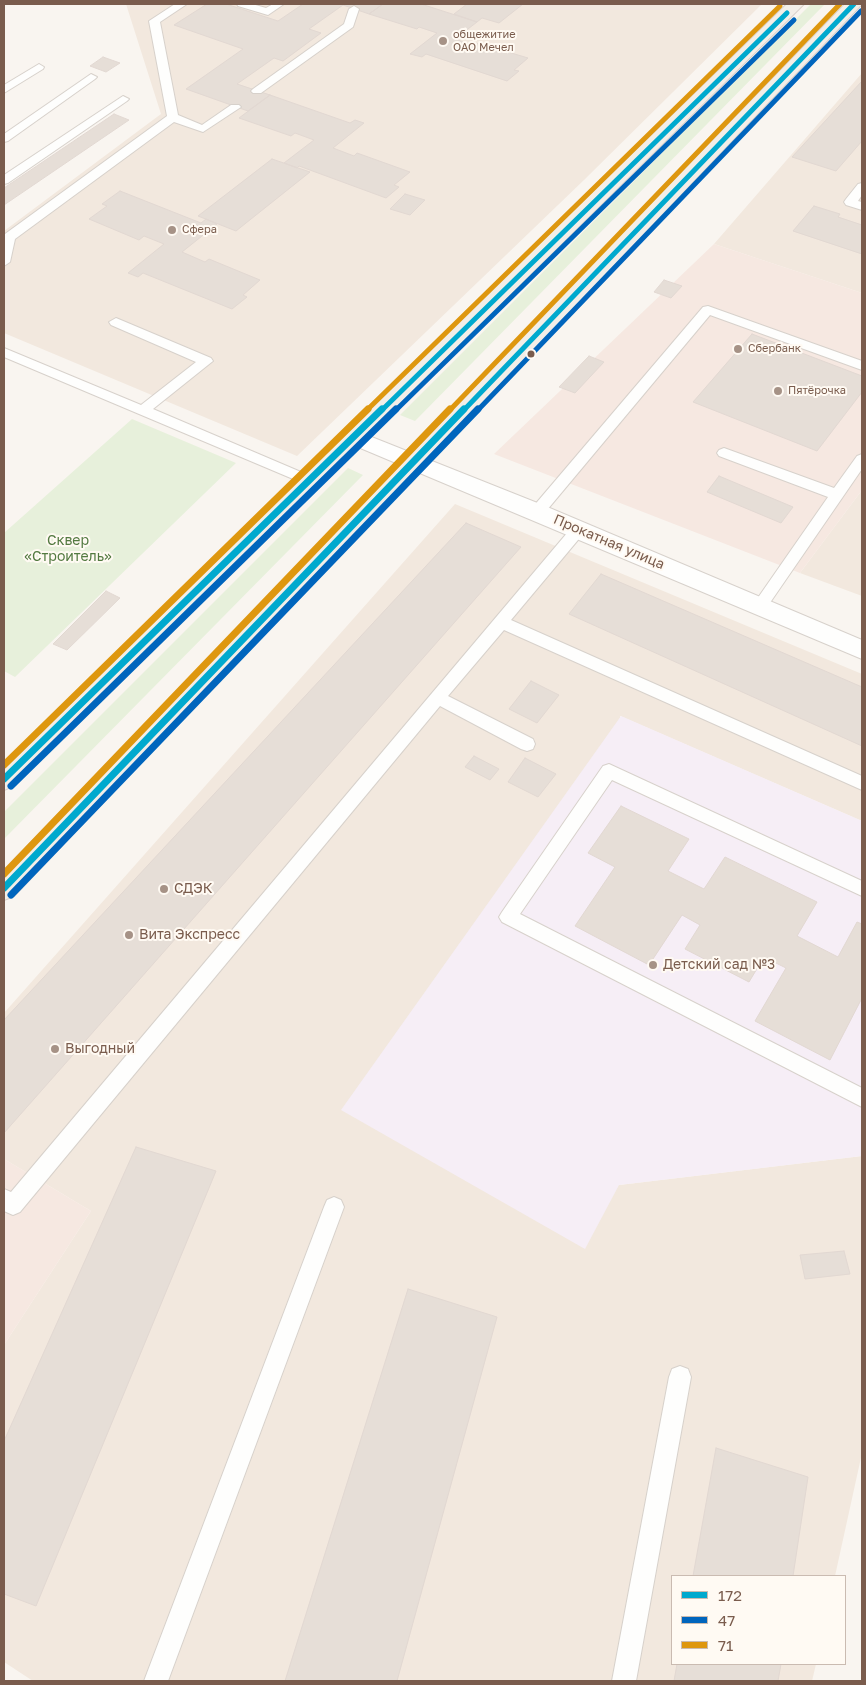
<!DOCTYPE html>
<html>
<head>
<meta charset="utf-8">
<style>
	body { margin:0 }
	#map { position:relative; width:866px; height:1685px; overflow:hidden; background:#f9f5f0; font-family:"Golos Text",sans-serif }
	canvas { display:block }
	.frame { position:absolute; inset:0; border:5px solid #7a5c4d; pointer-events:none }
	.legend { position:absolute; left:671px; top:1575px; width:175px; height:90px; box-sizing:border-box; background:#fffaf3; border:1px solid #cabbb1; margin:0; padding:6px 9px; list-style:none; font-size:15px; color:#7a5c4d }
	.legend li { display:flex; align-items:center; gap:10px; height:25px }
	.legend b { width:25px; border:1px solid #cabbb1 }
</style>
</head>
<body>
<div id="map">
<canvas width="866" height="1685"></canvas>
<div class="frame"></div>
<ul class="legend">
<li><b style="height:6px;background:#00a9ce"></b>172</li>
<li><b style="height:6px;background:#0065bd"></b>47</li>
<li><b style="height:6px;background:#de970f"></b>71</li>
</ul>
</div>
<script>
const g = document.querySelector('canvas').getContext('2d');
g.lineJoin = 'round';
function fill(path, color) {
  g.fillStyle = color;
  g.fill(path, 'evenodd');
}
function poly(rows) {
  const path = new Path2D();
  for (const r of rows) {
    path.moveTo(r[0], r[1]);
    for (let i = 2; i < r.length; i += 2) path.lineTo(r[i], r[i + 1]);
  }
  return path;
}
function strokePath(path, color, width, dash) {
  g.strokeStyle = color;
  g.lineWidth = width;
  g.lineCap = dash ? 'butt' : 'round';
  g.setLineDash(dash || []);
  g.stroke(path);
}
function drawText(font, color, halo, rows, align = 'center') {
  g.font = font + ' "Golos Text",sans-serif';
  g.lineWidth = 4;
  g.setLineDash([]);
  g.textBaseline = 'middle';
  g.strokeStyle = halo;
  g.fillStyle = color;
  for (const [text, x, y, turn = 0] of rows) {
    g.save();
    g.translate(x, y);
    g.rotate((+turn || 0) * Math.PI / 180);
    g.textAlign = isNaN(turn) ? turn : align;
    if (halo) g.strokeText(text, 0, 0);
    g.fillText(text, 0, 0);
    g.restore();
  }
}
fill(poly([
	[126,4,762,4,584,180,297,456,4,333,4,231,161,114],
	[862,73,862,293,714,244],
	[862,490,862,596,800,573],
	[455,504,862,674,862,821,620,716,619,1185,862,1156,862,1453,835,1576,672,1576,672,1664,816,1664,812,1681,33,1681,4,1662,4,1345,91,1211,4,1159,4,1013]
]), '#f2e8de');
fill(poly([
	[714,244,862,293,862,490,800,573,494,454],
	[4,1159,91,1211,4,1345]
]), '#f6e8e1');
fill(poly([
	[621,716,862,821,862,1156,619,1185,585,1249,341,1110]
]), '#f6eef6');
fill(poly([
	[811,4,825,4,415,421,400,415],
	[132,419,236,463,15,677,4,671,4,533],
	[348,468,363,475,4,839,4,812]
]), '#e7f0db');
const building = poly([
	[207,4,226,4,278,21,303,4,383,4,369,14,343,5,309,29,321,33,283,61,274,58,237,84,270,95,248,111,186,89,243,49,174,25,207,4],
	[383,4,421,4,477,22,455,39,475,46,478,43,528,58,514,70,519,71,507,81,426,54,422,57,410,54,437,33,419,27,417,29,369,14,383,4],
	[467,4,523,4,499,23,482,18,477,22,454,14,467,4],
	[103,57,120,63,106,72,90,66,103,57],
	[862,81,862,141,836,171,792,157,862,81],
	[270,95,350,123,355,120,364,123,333,148,354,156,357,153,410,172,394,185,399,187,386,198,299,166,297,168,284,163,314,140,295,133,291,136,239,118,270,95],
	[114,114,129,120,4,205,4,188,114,114],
	[272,159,310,172,236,231,198,216,272,159],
	[120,191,201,223,206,219,217,224,182,252,205,262,209,259,260,280,243,295,247,297,232,309,143,273,138,277,128,273,164,244,144,236,139,240,89,219,107,206,102,204,120,191],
	[405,194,425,200,410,215,390,209,405,194],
	[814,206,840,214,838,217,862,225,862,254,793,231,814,206],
	[664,280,682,286,671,298,654,292,664,280],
	[752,334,862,376,862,392,817,451,693,402,752,334],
	[589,356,604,362,575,393,559,387,589,356],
	[719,476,793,507,781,523,707,492,719,476],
	[466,523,521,547,4,1133,4,1020,466,523],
	[601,574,862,687,862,746,569,614,601,574],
	[106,591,120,598,67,650,53,644,106,591],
	[531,681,559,695,537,723,509,709,531,681],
	[474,756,499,769,490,780,465,767,474,756],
	[525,758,556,774,538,797,508,782,525,758],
	[621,806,689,839,668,871,704,889,725,857,817,902,797,936,838,957,857,922,862,924,862,998,830,1060,755,1021,786,968,764,957,749,982,685,949,700,925,682,915,649,965,575,926,615,867,588,853,621,806],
	[136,1147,216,1171,36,1606,4,1594,4,1441,136,1147],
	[844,1251,850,1274,805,1279,800,1255,844,1251],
	[408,1289,497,1317,397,1681,285,1681,408,1289],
	[716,1448,808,1477,793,1576,693,1576,716,1448],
	[677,1664,781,1664,778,1681,674,1681,677,1664]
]);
fill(building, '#e6ded7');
strokePath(building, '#e2d8d2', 1);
const service = poly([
	[175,4,187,4,160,22,178,115,202,125,231,105,239,105,241,107,203,132,174,122,15,239,10,262,4,266,5,234,167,116,149,21,175,4],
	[237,4,252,4,266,8,273,4,284,4,268,15,238,6,237,4],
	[354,6,359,9,353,27,261,93,253,93,251,91,253,89,344,24,349,9,354,6],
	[39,64,44,67,43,69,4,93,4,85,39,64],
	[91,74,97,77,95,79,8,141,4,142,4,134,91,74],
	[123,96,129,99,127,101,8,183,4,184,4,175,123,96],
	[862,183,862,195,858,201,862,202,862,210,846,205,844,202,846,199,858,184,862,183],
	[708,306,862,361,862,370,710,315,542,516,532,516,530,512,532,508,703,307,708,306],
	[116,318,211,358,213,361,153,409,315,478,317,481,315,484,305,484,4,357,4,348,141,405,196,362,111,325,109,322,116,318],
	[724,448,834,488,857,456,862,454,862,469,765,610,760,612,755,610,752,606,755,602,828,497,719,456,717,453,719,450,724,448],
	[578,525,583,526,585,530,583,534,511,620,862,776,862,790,504,630,448,696,533,739,535,744,533,749,527,751,521,749,440,706,20,1212,13,1215,4,1211,4,1189,11,1192,573,526,578,525],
	[609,764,862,881,862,896,612,780,520,914,862,1088,862,1107,502,922,499,917,502,912,603,766,609,764],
	[334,1197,341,1200,344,1207,168,1681,144,1681,324,1207,327,1200,334,1197],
	[680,1366,688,1369,691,1377,636,1681,612,1681,669,1377,672,1369,680,1366]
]);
const minor = poly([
	[354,430,545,506,862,640,862,659,346,442,343,437,346,432,354,430]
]);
const primary = poly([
	[787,4,804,4,13,786,4,790,4,763,787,4],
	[845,4,862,4,14,896,4,900,4,870,845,4]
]);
strokePath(service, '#d7d1cb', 2);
strokePath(minor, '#d7d1cb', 2);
strokePath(primary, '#dad1cc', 2);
fill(service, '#fefefd');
fill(minor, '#fefefd');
fill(primary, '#f3eee8');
strokePath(poly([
	[381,411,787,13],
	[463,411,854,4]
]), '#00a9ce', 5);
strokePath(poly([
	[4,779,382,409],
	[4,888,464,409]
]), '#00a9ce', 7);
strokePath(poly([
	[395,411,794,20],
	[477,411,861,11]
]), '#0065bd', 5);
strokePath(poly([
	[11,786,396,409],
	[11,895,478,409]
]), '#0065bd', 7);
strokePath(poly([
	[366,411,780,6],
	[449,411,840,4]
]), '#de970f', 5);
strokePath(poly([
	[4,765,368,409],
	[4,874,450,409]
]), '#de970f', 7);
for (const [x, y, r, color] of [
	[443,41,5,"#a69286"],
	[172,230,5,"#a69286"],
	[738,349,5,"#a69286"],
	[531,354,4.5,"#7a5c4d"],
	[778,391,5,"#a69286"],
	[164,889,5,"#a69286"],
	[129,935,5,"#a69286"],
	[653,965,5,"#a69286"],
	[55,1049,5,"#a69286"]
]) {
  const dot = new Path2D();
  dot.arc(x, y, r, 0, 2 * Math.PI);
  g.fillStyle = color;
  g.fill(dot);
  strokePath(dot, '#fffaf3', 2);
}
drawText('11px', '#7a5c4d', '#fffaf3', [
	["общежитие",453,35],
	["ОАО Мечел",453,48],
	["Сфера",182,230],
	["Сбербанк",748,349],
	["Пятёрочка",788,391]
], 'left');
drawText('14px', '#537a41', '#fffaf3', [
	["Сквер",68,541],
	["«Cтроитель»",68,557]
]);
drawText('14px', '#7a5c4d', '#fffaf3', [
	["Прокатная улица",609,542,23]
]);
drawText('14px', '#7a5c4d', '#fffaf3', [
	["СДЭК",174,889],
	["Вита Экспресс",139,935],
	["Детский сад №3",663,965],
	["Выгодный",65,1049]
], 'left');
</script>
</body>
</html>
